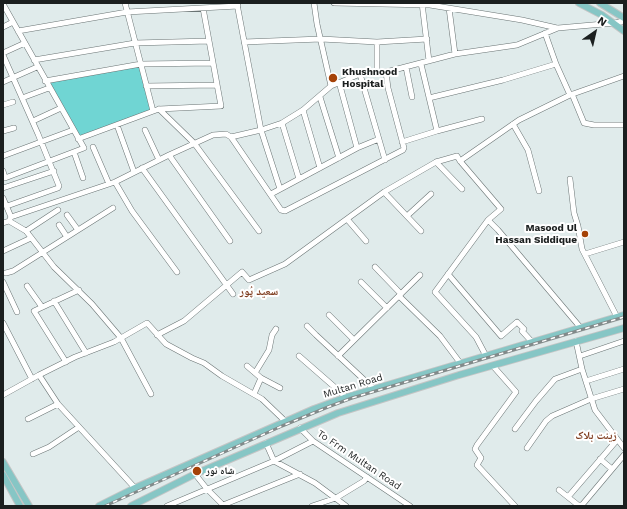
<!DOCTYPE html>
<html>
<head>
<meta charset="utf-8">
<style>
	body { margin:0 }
	#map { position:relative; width:627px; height:509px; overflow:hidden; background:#e0ebeb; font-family:"Work Sans",sans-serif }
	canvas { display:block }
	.frame { position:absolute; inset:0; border:4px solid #1b1f1f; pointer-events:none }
	.north { position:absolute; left:575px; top:12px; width:40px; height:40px; -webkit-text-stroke:3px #fff; paint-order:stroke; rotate:34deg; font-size:11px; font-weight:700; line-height:16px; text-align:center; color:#1b1f1f }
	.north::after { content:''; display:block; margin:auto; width:14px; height:18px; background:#1b1f1f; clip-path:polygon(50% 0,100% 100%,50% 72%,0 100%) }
</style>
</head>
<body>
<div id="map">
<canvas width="627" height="509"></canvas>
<div class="frame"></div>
<div class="north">N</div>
</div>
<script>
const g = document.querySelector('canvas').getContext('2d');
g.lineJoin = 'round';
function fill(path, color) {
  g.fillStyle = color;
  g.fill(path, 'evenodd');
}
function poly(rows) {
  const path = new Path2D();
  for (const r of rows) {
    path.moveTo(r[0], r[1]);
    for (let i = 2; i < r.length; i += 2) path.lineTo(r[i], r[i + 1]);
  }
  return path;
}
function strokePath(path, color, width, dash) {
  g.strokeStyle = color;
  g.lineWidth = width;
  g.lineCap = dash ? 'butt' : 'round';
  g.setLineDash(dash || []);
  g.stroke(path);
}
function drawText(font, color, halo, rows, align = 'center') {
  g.font = font + ' "Work Sans","Noto Naskh Arabic",sans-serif';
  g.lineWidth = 4;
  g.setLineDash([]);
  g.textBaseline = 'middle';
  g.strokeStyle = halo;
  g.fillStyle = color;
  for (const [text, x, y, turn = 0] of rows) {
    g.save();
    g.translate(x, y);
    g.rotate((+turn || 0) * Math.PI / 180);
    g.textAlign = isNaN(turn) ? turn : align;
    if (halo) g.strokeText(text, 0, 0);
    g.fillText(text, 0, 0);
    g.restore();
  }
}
fill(poly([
	[140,62,153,111,78,139,45,81]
]), '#70d5d3');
const minor = poly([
	[125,3,153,111],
	[314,3,317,24,331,86],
	[334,3,430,5,522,20,557,28],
	[422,3,429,61],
	[3,4,84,148,5,178,3,171],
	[237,4,261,130,280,189],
	[449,8,455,54],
	[3,27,13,22],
	[18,31,127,12,238,6],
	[545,33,556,64,570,95,624,76],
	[244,42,321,39,377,42,427,39],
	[3,53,25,43],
	[3,55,38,134,59,186,58,188,7,206],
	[34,60,135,43,209,41],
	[421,64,437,131],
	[406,67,412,97],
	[377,72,377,42],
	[360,74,385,160],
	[45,81,141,64,213,63],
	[3,82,37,67],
	[339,82,357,148],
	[146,86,217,85],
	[572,94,584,123,594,125,624,125],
	[320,97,339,158],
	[22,98,49,88],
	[429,98,503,80,556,64],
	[3,105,13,102],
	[159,109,194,143,259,231],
	[303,110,320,168],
	[33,121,61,108],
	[282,123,299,179],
	[513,124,528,150,539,191],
	[117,125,134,172],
	[145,130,159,160],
	[3,131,14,128],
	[231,137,261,130,282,123,303,110,331,86,360,74,386,72,455,54,517,45,558,28,615,23,624,21],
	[78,139,159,109,221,106,203,8],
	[402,142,437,131,482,119],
	[93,147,109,184],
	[74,152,83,178],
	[169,155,230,241],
	[3,156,73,130],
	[460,161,519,120,570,95],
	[436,162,462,189],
	[142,168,233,294],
	[570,179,574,213,578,226,582,249,617,317],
	[115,182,132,211,177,272],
	[3,188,54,171],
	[384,192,421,231],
	[271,194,357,148,379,139],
	[3,198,11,217],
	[67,215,78,230],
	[407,216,431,194],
	[347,219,366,241],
	[488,220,498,230,580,327],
	[9,221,26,231,54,267,92,304,121,338,151,394],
	[3,223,9,221,11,217,115,182,169,155,213,135,226,134,231,137,281,210,285,211,403,150,404,148,388,88,386,72],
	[59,225,67,237],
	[26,231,58,210],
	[3,251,31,238],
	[585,254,624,242],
	[375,267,401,294],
	[6,273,13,271,113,208],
	[448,274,501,336,517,322,524,329,522,331,533,343],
	[3,282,17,312],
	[361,282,387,308],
	[27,286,42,307],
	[399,296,440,336,461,364],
	[54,301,86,353],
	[329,315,354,340],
	[3,323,32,379],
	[307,326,316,335,374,389],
	[157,335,184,321,242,272,249,280,285,264,384,192,436,162,457,156,460,161,501,209,488,220,435,292,476,337,486,356],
	[576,341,582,369,595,410,624,448],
	[299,356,346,397],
	[338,356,420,275],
	[580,356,624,341],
	[66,362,34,311,79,290],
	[247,366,261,378,280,388],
	[493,366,516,392,477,445,475,449,481,458,477,465,515,506],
	[255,373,269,350,272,335,276,329],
	[39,375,58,404,135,488],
	[586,381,624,369],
	[254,394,261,378],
	[3,395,39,375,75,357,114,342,147,323,166,344,192,358,204,363,222,376,262,399,285,421],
	[28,419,58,404],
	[300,428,313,441,410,506],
	[515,429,536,401,555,379,582,369],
	[266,443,274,461,315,483,346,506],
	[527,448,546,421,552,416,591,399,624,389],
	[33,454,49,447,79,427],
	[600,459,612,469],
	[195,474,207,489,224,506],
	[559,490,578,505,582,505,624,455],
	[568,497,617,440],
	[223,505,300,474],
	[167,506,274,461,313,441],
	[312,506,336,498,364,481,367,477]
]);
const major = poly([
	[579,3,602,15,624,31],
	[600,3,624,18],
	[3,462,29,506],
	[3,475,20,506],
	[99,506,135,488,314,409,344,398,624,315],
	[131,506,195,474,338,413,459,375,624,328]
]);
strokePath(minor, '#6a7474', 6);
strokePath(major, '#c4c5c5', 8);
strokePath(minor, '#fff', 5);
strokePath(major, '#86c6c5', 6);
const rail = poly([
	[105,506,282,426,328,407,352,398,624,317]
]);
strokePath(rail, '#828a8a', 3);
strokePath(rail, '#fff', 1.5, [4.5]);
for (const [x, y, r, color] of [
	[333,78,5,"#a54207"],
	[585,234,4,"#a54207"],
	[197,471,5,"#a54207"]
]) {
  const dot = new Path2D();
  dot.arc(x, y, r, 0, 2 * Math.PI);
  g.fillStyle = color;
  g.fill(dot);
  strokePath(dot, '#fff', 1.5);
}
drawText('bold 10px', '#1b1f1f', '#fff', [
	["Khushnood",342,72],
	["Hospital",342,84],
	["Masood Ul",577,228,"right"],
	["Hassan Siddique",577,240,"right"],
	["شاہ نور",206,471]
], 'left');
drawText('10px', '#1b1f1f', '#fff', [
	["Multan Road",353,386,-17],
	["To Frm Multan Road",359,460,34]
]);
drawText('bold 11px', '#7f3d1f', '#fff', [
	["سعید پُور",259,292],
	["زینت بلاک",596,436]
]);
</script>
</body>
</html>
